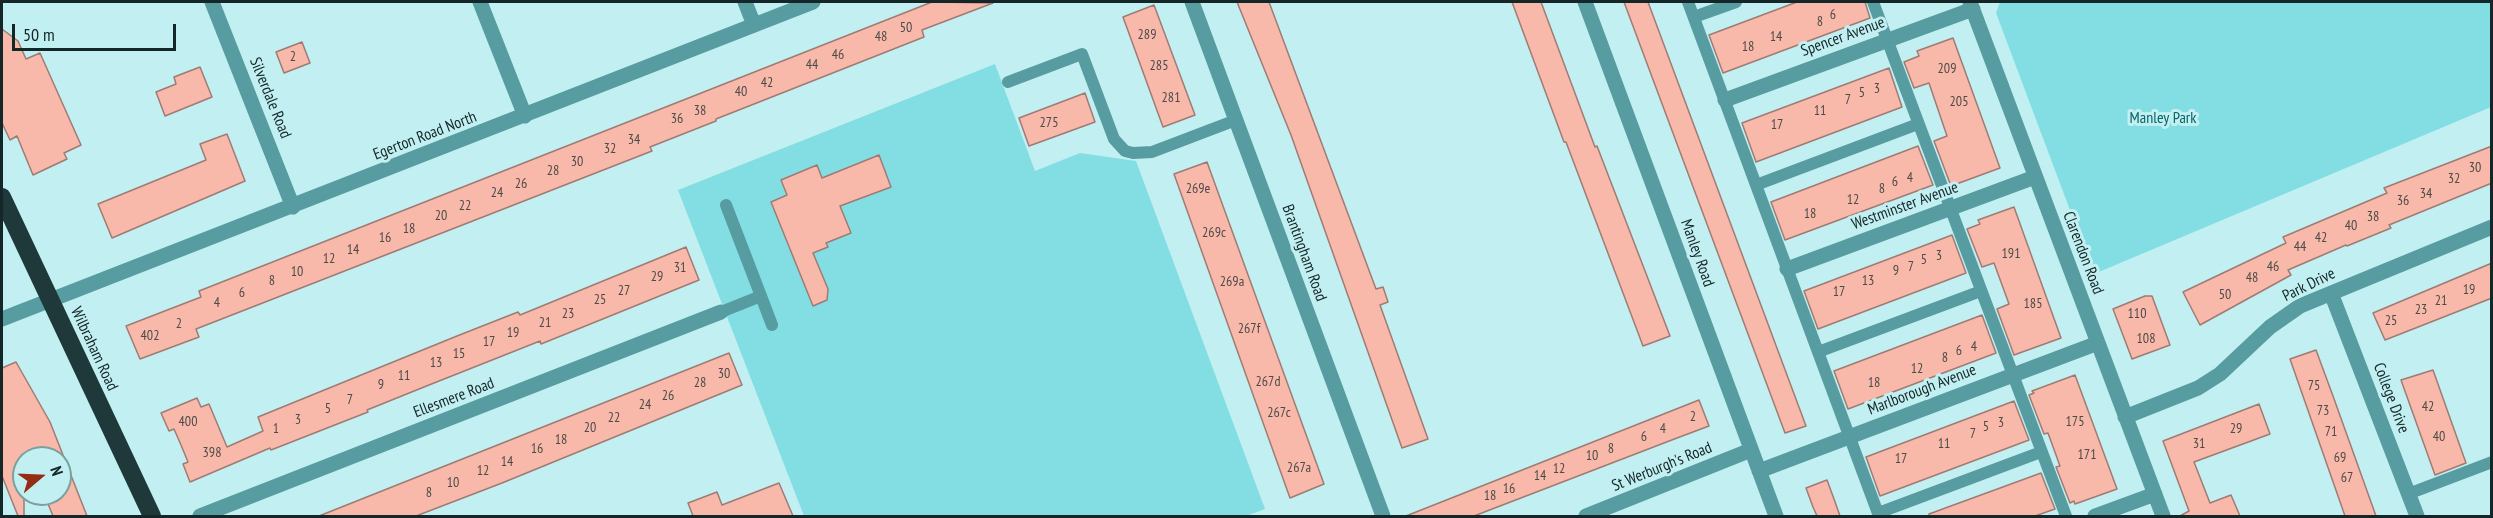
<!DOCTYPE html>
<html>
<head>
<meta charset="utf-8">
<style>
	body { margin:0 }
	#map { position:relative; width:2493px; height:518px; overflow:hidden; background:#c2eff1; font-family:"PT Sans Narrow",sans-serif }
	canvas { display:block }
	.frame { position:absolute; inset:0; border:3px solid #142627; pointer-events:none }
	.north { position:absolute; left:12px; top:446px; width:60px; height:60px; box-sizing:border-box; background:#c2eff1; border:2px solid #7c9fa0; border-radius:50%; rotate:71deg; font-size:16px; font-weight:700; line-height:24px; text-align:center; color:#142627 }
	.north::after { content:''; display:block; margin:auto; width:21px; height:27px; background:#952d15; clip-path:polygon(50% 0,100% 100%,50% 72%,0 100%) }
	.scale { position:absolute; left:12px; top:24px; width:164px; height:27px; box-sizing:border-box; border:3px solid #142627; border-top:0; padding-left:8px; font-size:18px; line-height:21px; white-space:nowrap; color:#142627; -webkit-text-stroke:4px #c2eff1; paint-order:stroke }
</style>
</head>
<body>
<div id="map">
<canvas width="2493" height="518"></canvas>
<div class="frame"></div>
<div class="north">N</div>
<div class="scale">50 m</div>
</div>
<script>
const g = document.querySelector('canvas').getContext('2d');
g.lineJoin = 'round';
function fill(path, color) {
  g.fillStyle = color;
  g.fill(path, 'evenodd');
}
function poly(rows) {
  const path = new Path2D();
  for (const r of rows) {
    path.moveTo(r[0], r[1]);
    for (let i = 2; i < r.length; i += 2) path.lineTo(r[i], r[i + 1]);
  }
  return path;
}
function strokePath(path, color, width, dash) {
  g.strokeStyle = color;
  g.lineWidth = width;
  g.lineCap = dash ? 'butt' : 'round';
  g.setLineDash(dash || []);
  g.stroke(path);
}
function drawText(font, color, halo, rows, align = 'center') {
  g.font = font + ' "PT Sans Narrow",sans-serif';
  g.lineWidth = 6;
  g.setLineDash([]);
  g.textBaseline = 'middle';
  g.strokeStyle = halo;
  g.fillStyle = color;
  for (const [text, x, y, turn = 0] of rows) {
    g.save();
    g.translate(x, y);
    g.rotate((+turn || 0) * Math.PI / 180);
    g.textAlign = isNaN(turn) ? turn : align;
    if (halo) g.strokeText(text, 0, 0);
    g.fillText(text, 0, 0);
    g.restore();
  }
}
fill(poly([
	[2000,2,2491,2,2491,107,2094,274,1996,13],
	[995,64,1035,171,1080,153,1136,161,1265,509,1246,516,804,516,678,190]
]), '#83dee3');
const building = poly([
	[932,2,993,3,922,30,924,37,716,119,716,121,650,147,652,151,196,329,199,337,140,359,126,326,201,297,199,291,932,2],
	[1237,2,1269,2,1376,289,1383,287,1388,302,1380,305,1428,439,1402,448,1291,135,1237,2],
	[1512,2,1541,2,1595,147,1597,146,1670,336,1643,346,1566,142,1564,142,1512,2],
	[1624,2,1648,2,1806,426,1785,433,1624,2],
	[1797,2,1865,2,1870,18,1723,73,1709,35,1797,2],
	[1154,5,1195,115,1163,127,1123,17,1154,5],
	[2,29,18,41,26,59,40,53,81,145,64,153,67,159,33,175,17,136,10,140,2,123,2,29],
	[1953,38,2000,168,1951,186,1934,141,1947,136,1929,83,1914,88,1904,62,1919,56,1917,51,1953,38],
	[302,42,310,63,284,73,276,52,302,42],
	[200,67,212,97,165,116,156,92,176,84,174,77,200,67],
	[1889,68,1902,107,1756,162,1742,123,1889,68],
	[1085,93,1095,122,1029,146,1019,118,1085,93],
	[227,134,245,181,112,238,98,204,206,160,200,144,227,134],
	[1918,146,1933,185,1785,240,1771,202,1918,146],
	[2492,146,2492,183,2389,225,2391,228,2347,246,2346,245,2288,270,2291,275,2200,325,2183,292,2286,243,2283,237,2387,193,2384,188,2492,146],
	[879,155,891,187,840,206,851,233,826,243,828,247,813,253,828,289,827,300,813,306,771,202,787,195,781,180,817,165,822,178,879,155],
	[1207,162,1324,484,1290,498,1174,174,1207,162],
	[2014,207,2061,338,2014,355,1997,309,2009,304,1994,263,1982,267,1967,229,1980,224,1978,220,2014,207],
	[1952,235,1966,273,1818,329,1804,291,1952,235],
	[686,247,699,280,541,344,540,341,429,385,367,410,368,412,271,450,270,448,190,482,183,464,188,462,181,445,174,429,169,431,161,413,197,398,201,407,209,404,227,447,263,431,258,417,457,336,518,312,520,315,686,247],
	[2492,263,2492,298,2385,340,2373,313,2492,263],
	[2145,296,2152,296,2170,345,2132,359,2113,309,2145,296],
	[1982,315,1996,353,1848,409,1834,371,1982,315],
	[2316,350,2333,396,2376,516,2345,516,2290,359,2316,350],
	[729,353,742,385,502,483,416,516,319,516,729,353],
	[16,362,50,422,87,516,53,516,44,494,60,494,60,458,24,458,24,516,18,516,2,476,2,368,16,362],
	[2433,370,2466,463,2435,475,2401,380,2433,370],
	[2075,375,2117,489,2075,504,2074,501,2070,503,2056,467,2060,466,2048,433,2044,434,2029,395,2034,393,2032,391,2075,375],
	[1699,400,1709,426,1677,438,1474,516,1406,516,1699,400],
	[2014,401,2029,440,1880,496,1866,457,2014,401],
	[2259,404,2270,434,2194,462,2210,503,2231,495,2240,516,2180,516,2189,511,2163,441,2259,404],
	[2041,473,2055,509,2035,516,1929,516,1929,514,2041,473],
	[1827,480,1834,499,1840,516,1817,516,1813,507,1806,488,1827,480],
	[779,483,793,516,693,516,688,503,717,492,722,505,779,483]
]);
fill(building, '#f8b9aa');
strokePath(building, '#9f7b73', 1.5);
strokePath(poly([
	[1688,2,1879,516],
	[1873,2,2066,516],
	[1694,17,1736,2],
	[1008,82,1082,54,1114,139,1125,151,1133,153,1152,152,1236,120],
	[1756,185,1918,124],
	[761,296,772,325],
	[721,312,761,296,726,205],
	[1818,352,1981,291],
	[2408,494,2492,462],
	[1878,513,2041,452]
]), '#579ca0', 12);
strokePath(poly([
	[212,2,293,207],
	[480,2,525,116],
	[745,2,754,25],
	[1192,2,1383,516],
	[1585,2,1776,516],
	[1970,2,2163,516],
	[1725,100,1973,9],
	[1787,269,2035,177],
	[2331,293,2417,516],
	[2,319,813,2],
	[2125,417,2198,388,2220,374,2270,327,2300,306,2492,227],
	[1759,471,2098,343],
	[200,516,721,312],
	[1586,516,1751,450],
	[2095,516,2155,494]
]), '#579ca0', 15);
strokePath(poly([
	[2,197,152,516]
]), '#1f3839', 18);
drawText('14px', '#4d4b48', null, [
	["6",1833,15],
	["8",1820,22],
	["50",906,28],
	["289",1147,35],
	["48",881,37],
	["14",1776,37],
	["18",1748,47],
	["46",838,55],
	["2",293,57],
	["44",812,65],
	["285",1159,66],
	["209",1947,69],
	["42",767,83],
	["3",1877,89],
	["40",741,92],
	["5",1862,93],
	["281",1171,98],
	["7",1848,100],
	["205",1959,102],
	["38",700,111],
	["11",1820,111],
	["36",677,119],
	["275",1049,123],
	["17",1777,125],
	["34",634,140],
	["32",610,149],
	["30",577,162],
	["30",2475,168],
	["28",553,171],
	["4",1910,178],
	["32",2454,179],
	["6",1895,182],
	["26",521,184],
	["269e",1198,189],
	["8",1882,189],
	["24",497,193],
	["34",2426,194],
	["12",1853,200],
	["36",2403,201],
	["22",465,206],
	["18",1810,214],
	["20",441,216],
	["38",2373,217],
	["40",2351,226],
	["18",409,229],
	["269c",1214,233],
	["16",385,238],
	["42",2321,238],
	["44",2300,247],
	["14",353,250],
	["191",2011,254],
	["3",1939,256],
	["12",329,259],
	["5",1924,260],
	["7",1911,267],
	["46",2273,267],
	["31",680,268],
	["9",1896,271],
	["10",297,272],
	["29",657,277],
	["48",2252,278],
	["8",272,281],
	["13",1868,281],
	["269a",1232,282],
	["19",2469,290],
	["27",624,291],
	["17",1839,292],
	["6",242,293],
	["50",2225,295],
	["25",600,300],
	["21",2441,301],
	["4",217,303],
	["185",2033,304],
	["23",2421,310],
	["23",568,314],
	["110",2137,314],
	["25",2391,321],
	["21",545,323],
	["2",179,324],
	["267f",1249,329],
	["19",513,333],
	["402",150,336],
	["108",2146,339],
	["17",489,342],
	["4",1974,347],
	["6",1959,351],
	["15",459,354],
	["8",1945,358],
	["13",436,363],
	["12",1917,369],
	["30",724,374],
	["11",404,376],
	["267d",1268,382],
	["28",700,383],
	["18",1874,383],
	["9",381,385],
	["75",2314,386],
	["26",668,396],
	["7",350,400],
	["24",645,405],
	["42",2428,407],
	["5",328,409],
	["73",2323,411],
	["267c",1279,413],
	["2",1693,417],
	["22",614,418],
	["3",298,420],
	["400",188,422],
	["175",2075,422],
	["3",2001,423],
	["5",1986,427],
	["20",590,428],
	["1",276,429],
	["4",1663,429],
	["29",2236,429],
	["71",2331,432],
	["7",1973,434],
	["6",1644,437],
	["40",2439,437],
	["18",561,440],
	["11",1944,444],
	["31",2199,444],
	["16",537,449],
	["8",1611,449],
	["398",212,453],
	["171",2087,455],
	["10",1592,456],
	["69",2340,458],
	["17",1901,459],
	["14",507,462],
	["267a",1299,468],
	["12",1559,469],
	["12",483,471],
	["14",1540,476],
	["67",2347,478],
	["10",453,483],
	["16",1509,489],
	["8",429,493],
	["18",1490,496]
]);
drawText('16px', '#142627', '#c2eff1', [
	["Spencer Avenue",1843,37,-20],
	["Silverdale Road",270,98,68],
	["Egerton Road North",425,136,-21],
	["Westminster Avenue",1905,206,-20],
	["Brantingham Road",1304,253,70],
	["Manley Road",1697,253,70],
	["Clarendon Road",2083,253,69],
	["Park Drive",2309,285,-26],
	["Wilbraham Road",94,349,65],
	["Marlborough Avenue",1922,390,-21],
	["Ellesmere Road",454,398,-21],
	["College Drive",2391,398,69],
	["St Werburgh's Road",1662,467,-22]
]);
drawText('16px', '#066367', '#c2eff1', [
	["Manley Park",2163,118]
]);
</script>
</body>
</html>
